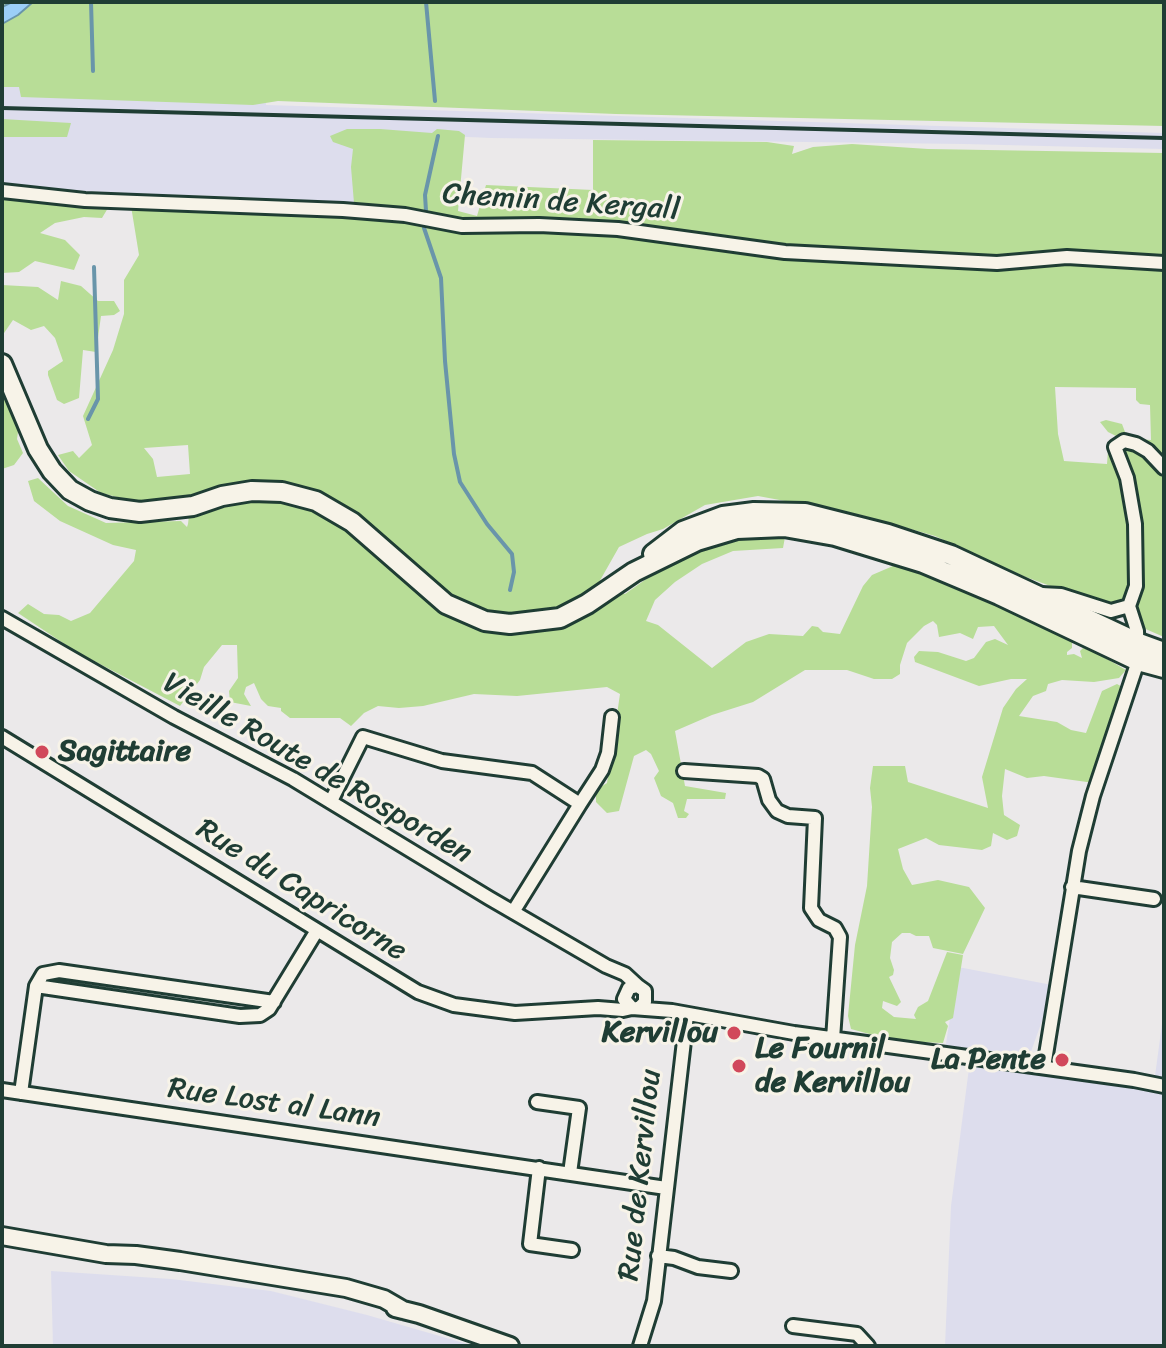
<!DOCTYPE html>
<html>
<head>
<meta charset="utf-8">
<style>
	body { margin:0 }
	#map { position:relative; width:1166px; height:1348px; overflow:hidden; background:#ebe9ea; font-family:Sriracha,sans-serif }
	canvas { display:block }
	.frame { position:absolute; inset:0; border:4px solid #1f3d34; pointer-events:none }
</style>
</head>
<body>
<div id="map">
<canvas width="1166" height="1348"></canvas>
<div class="frame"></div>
</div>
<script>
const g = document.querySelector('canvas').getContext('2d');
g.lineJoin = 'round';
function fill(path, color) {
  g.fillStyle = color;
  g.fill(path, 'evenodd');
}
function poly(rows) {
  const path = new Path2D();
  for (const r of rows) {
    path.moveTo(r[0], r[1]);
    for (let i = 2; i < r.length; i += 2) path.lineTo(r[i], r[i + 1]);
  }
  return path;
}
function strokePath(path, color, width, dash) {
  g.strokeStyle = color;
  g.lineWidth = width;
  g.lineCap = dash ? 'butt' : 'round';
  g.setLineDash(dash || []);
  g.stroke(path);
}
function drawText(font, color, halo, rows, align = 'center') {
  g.font = font + ' Sriracha,sans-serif';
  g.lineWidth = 6;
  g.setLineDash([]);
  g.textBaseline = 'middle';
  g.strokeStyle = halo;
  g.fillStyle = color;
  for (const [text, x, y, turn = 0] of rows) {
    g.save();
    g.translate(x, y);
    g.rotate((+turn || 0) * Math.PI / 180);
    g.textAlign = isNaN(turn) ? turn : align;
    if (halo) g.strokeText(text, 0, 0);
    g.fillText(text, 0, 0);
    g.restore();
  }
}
fill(poly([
	[2,84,266,90,266,105,1164,133,1164,149,964,144,491,138,357,132,355,205,240,197,73,191,2,183],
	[958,967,1052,985,1050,999,1029,1057,1028,1074,1153,1091,1164,1009,1164,1346,945,1346,951,1206,971,1053,945,1050],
	[51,1271,171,1279,271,1291,367,1315,474,1346,53,1346]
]), '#dddded');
fill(poly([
	[2,2,1164,2,1164,126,616,114,278,101,253,105,21,97,19,87,2,87],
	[2,119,71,123,67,137,2,137],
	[347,129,380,129,432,133,437,129,459,131,465,135,458,211,477,216,486,185,593,190,593,140,767,142,794,146,792,154,813,147,852,144,928,149,1164,153,1164,637,1141,627,1126,601,1119,607,1097,603,1023,576,935,536,861,515,758,496,705,505,663,529,647,534,619,547,598,584,625,594,673,560,713,540,777,535,785,537,783,548,733,551,702,564,675,582,655,600,646,621,658,625,712,668,746,642,769,634,803,636,812,626,818,627,823,632,840,634,863,586,872,575,900,563,938,575,958,589,992,601,1072,639,1072,648,1067,652,1067,655,1074,654,1082,658,1080,651,1083,648,1095,652,1126,670,1119,678,1094,682,1062,680,1048,684,1046,691,1033,696,1019,716,1057,722,1071,730,1086,733,1102,691,1117,684,1126,689,1094,783,1044,776,1027,778,1005,769,1002,796,1004,815,1020,825,1017,836,1007,840,993,833,991,846,982,850,939,845,926,838,898,849,903,869,912,885,938,880,969,887,985,908,963,954,933,948,929,936,916,936,910,933,902,933,892,942,890,958,894,970,893,975,889,977,901,1002,897,1006,883,1001,882,1008,894,1017,916,1019,914,1015,918,1007,928,1001,947,952,963,955,953,1018,945,1022,948,1026,943,1043,895,1041,851,1029,848,1016,855,945,867,886,872,807,870,788,873,766,905,766,908,782,988,808,982,777,1003,708,1016,689,1027,679,1011,679,979,686,915,662,914,657,919,651,938,652,966,661,974,658,986,642,995,639,1008,645,994,626,978,627,973,639,960,633,939,637,937,625,933,621,924,626,907,643,900,665,900,674,892,679,874,679,847,670,805,670,753,702,712,715,675,731,685,786,726,793,725,799,687,799,684,811,689,814,686,818,678,818,673,803,661,796,654,778,659,771,651,754,646,750,634,756,619,811,607,813,596,802,596,790,607,783,620,694,607,687,517,696,474,694,423,706,399,708,378,706,364,713,351,726,340,718,290,718,281,711,281,708,268,706,261,699,254,683,246,687,244,694,251,706,230,702,229,691,238,678,237,645,222,645,204,667,200,680,180,706,75,651,18,613,28,604,44,614,59,615,71,621,90,613,134,561,136,550,113,545,60,521,34,501,28,481,38,478,68,506,106,523,181,521,187,527,188,524,191,497,161,502,133,501,101,493,69,471,58,455,73,451,79,458,92,445,83,416,113,350,124,314,124,280,139,255,131,206,269,210,354,203,351,167,353,149,333,142,330,136],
	[1055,387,1136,388,1136,400,1140,404,1150,405,1151,440,1136,439,1125,432,1122,424,1106,420,1100,422,1108,432,1116,436,1125,450,1108,451,1107,464,1064,461,1058,434],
	[188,445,190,474,157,477,153,459,144,448],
	[2,199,68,206,108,208,102,218,84,217,55,223,40,233,65,240,80,255,74,270,35,261,19,272,2,273],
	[61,281,81,286,98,301,114,301,120,311,114,315,101,316,96,352,83,350,79,398,64,404,57,400,48,375,48,371,63,361,55,338,44,326,31,330,13,320,2,336,2,285,38,287,58,300],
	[2,388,20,417,17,439,23,453,14,465,2,469]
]), '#b8dd97');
const water = poly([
	[12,2,33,2,18,15,2,24,2,7,12,2]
]);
fill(water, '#9bcff8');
strokePath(water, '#6995aa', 2);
strokePath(poly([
	[91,2,93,71],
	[426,2,435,101],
	[426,211,425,195,438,136],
	[424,228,441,278,445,361,454,454,460,482,487,524,512,554,514,572,510,590],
	[88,419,98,399,94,267]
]), '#6995aa', 4);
const minor = poly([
	[2,191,85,200,343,210,405,215,462,226,539,225,618,229,785,252,997,263,1067,257,1164,263],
	[1041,594,1061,595,1111,611,1129,606,1136,586,1135,524,1127,478,1115,447,1124,441,1136,444,1148,451,1164,468],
	[2,618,174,717,293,779,489,898,606,966,625,974,638,986],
	[2,737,418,992,454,1005,515,1013,598,1008,623,1010,632,1008],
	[684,771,758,776,763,779,769,800,777,811,788,816,815,818,811,908,819,920,835,928,840,937,833,1039],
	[331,801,363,737,442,761,532,773,580,804,513,912],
	[580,804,602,770,608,753,612,717],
	[1072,887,1154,899],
	[36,986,43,974,59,971,274,1002],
	[640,1007,645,1002,645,991,638,986,629,988,624,999,632,1008,672,1011,794,1033,1134,1080,1164,1086],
	[1044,1067,1079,851,1093,796,1138,661,1137,631,1129,606],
	[2,1090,666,1188],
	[21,1093,36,986,240,1016,260,1015,269,1009,316,932],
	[537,1102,579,1108,570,1173],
	[539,1168,530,1244,572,1250],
	[658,1256,674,1258,698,1267,731,1271],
	[793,1326,857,1334,868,1346],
	[640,1346,654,1301,687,1015]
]);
const tertiary = poly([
	[2,1236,106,1254,136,1255,180,1261,346,1288,384,1299,403,1310],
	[395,1308,419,1314,510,1346]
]);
const secondary = poly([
	[2,364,38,449,52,471,70,490,90,501,110,508,140,512,193,506,222,496,252,491,282,492,316,501,352,522,446,604,485,621,510,624,560,618,587,604,634,572,697,541,737,529,784,527,835,536,923,563,999,595,1138,661,1164,668],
	[653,554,683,531,723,516,754,512,805,513,888,534,951,555,1139,643,1164,652]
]);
strokePath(minor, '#1f3d34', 18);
strokePath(tertiary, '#1f3d34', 22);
strokePath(secondary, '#1f3d34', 24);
strokePath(minor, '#f7f3e8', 12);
strokePath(tertiary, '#f7f3e8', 16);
strokePath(secondary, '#f7f3e8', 18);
strokePath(poly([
	[2,108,1164,138]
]), '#1f3d34', 4);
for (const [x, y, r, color] of [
	[42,752,8,"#d1495b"],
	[734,1033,8,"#d1495b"],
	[1062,1060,8,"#d1495b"],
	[739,1066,8,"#d1495b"]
]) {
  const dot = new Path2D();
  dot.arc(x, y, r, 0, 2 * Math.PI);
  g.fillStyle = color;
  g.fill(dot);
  strokePath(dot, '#f7f3e8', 3);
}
drawText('30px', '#1f3d34', '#f7f3e8', [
	["Chemin de Kergall",561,203,4],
	["Vieille Route de Rosporden",317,769,30],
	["Rue du Capricorne",301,891,32],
	["Rue Lost al Lann",274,1104,8],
	["Rue de Kervillou",641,1175,-84]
]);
drawText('bold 30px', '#1f3d34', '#f7f3e8', [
	["Sagittaire",58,752],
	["Kervillou",718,1033,"right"],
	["Le Fournil",755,1049],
	["de Kervillou",755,1083],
	["La Pente",1046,1060,"right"]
], 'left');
</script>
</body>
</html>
